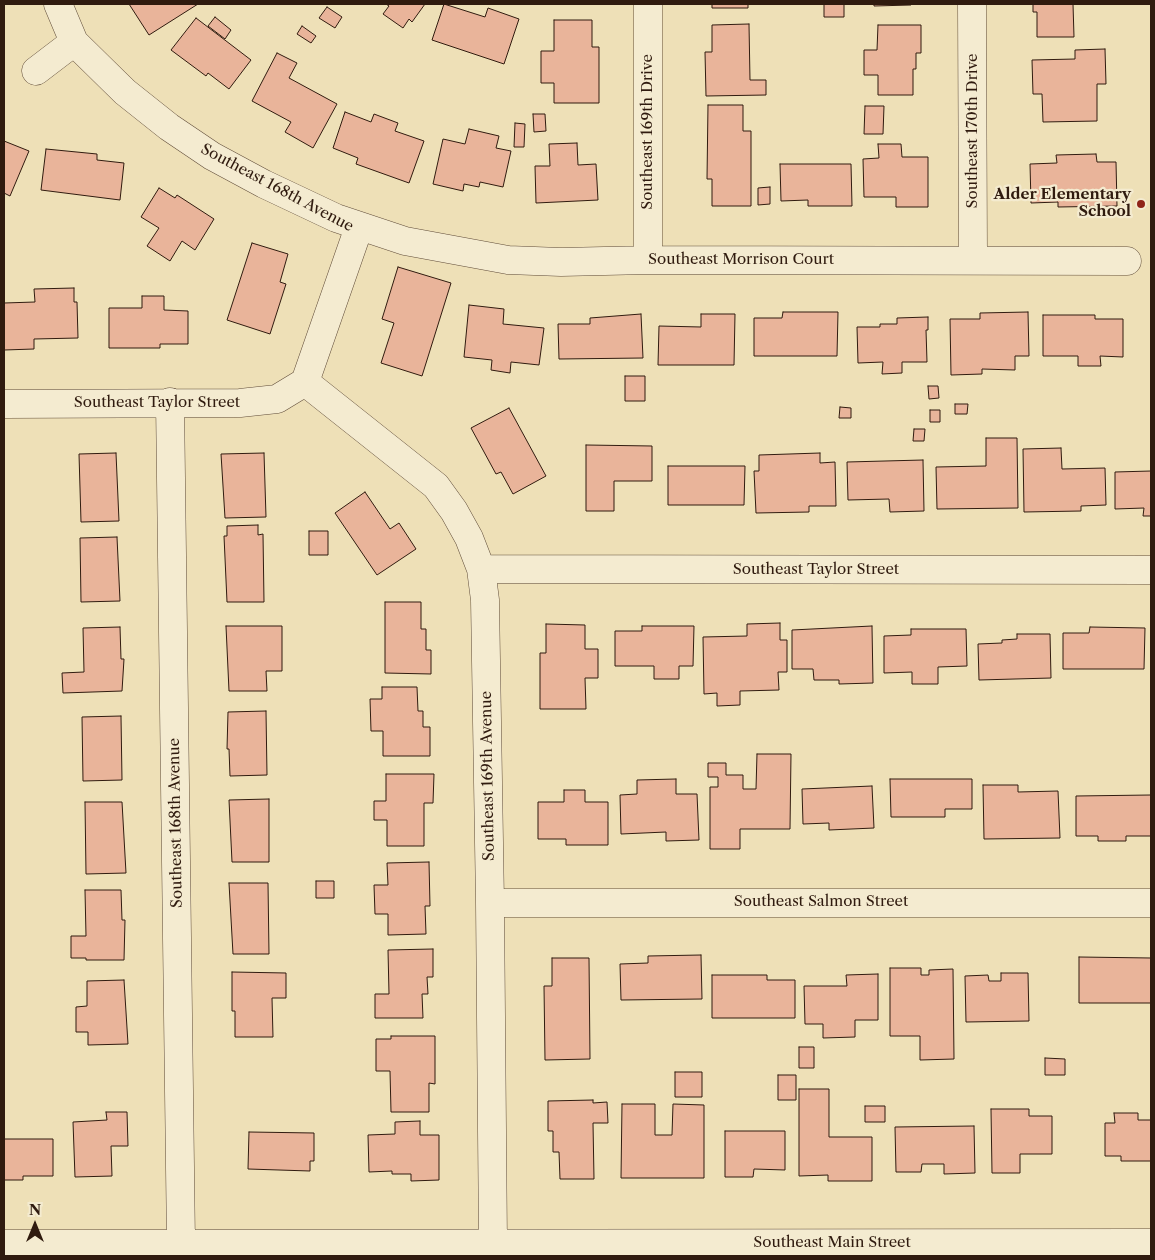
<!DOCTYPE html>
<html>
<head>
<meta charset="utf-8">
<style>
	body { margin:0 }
	#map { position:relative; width:1155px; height:1260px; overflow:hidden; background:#eee0b7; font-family:"Libre Caslon Text",serif }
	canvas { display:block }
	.frame { position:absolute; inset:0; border:5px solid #301b0f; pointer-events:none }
	.north { position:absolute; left:10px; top:1200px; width:50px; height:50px; -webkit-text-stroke:4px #f4ebd0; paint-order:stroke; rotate:0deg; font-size:14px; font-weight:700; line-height:20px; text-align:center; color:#301b0f }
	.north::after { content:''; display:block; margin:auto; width:18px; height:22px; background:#301b0f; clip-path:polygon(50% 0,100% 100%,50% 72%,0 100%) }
</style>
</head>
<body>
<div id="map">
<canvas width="1155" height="1260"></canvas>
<div class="frame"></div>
<div class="north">N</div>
</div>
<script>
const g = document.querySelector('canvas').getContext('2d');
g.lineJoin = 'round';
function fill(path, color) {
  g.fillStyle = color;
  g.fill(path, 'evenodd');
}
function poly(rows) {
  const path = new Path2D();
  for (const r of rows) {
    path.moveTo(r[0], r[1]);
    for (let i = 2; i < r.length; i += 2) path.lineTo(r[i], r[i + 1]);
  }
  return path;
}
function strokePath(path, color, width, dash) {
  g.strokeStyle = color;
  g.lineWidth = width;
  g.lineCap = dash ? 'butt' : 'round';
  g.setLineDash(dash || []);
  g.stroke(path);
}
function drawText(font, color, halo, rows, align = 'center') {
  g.font = font + ' "Libre Caslon Text",serif';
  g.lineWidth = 4.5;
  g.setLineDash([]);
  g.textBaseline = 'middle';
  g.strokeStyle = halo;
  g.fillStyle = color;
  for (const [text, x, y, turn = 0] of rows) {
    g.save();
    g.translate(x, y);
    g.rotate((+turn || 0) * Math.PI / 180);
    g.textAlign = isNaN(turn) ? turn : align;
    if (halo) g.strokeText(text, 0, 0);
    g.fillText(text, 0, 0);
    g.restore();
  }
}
const building = poly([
	[129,4,198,4,149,35,129,4],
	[386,4,425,4,412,22,409,19,403,28,383,14,389,6,386,4],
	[444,4,485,17,488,8,519,19,504,64,432,40,444,4],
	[712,4,748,4,748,8,712,8,712,4],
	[824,4,844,4,844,17,824,17,824,4],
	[874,4,911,4,911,5,874,6,874,4],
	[1033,4,1073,4,1074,37,1037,37,1037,12,1033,12,1033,4],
	[327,7,342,17,335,28,319,18,327,7],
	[215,17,231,30,225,39,208,26,215,17],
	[196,18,251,60,229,89,208,73,206,76,171,50,196,18],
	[554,20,592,20,592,47,599,47,599,103,554,103,554,83,541,83,541,51,554,51,554,20],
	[749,24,750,80,766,80,766,95,706,96,705,52,712,52,712,25,749,24],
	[878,25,921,25,921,53,916,53,916,69,913,69,913,95,878,95,878,75,864,75,864,50,877,50,878,25],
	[302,26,316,36,311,43,297,34,302,26],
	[1105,49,1106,84,1097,84,1097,121,1043,122,1042,94,1033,94,1032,60,1075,59,1075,50,1105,49],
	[277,53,297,63,289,78,337,104,313,148,285,132,291,122,252,101,277,53],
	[708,105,743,105,743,131,751,131,751,206,712,206,712,179,707,179,708,105],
	[865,106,884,106,883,134,864,134,865,106],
	[345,112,371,122,374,114,398,123,395,131,424,141,409,183,356,164,358,158,333,148,345,112],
	[533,114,545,114,546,131,534,132,533,114],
	[515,123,525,124,524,147,514,147,515,123],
	[469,129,499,136,496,148,511,151,503,187,480,182,479,187,464,184,463,191,433,184,443,139,465,144,469,129],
	[4,141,29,151,10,196,4,193,4,141],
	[577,143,578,165,596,164,598,200,536,203,535,166,550,166,549,144,577,143],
	[878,144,901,144,902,157,928,157,928,207,896,207,896,197,864,197,863,159,879,158,878,144],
	[46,149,97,154,97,160,124,163,120,200,41,190,46,149],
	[1096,154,1097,162,1116,162,1117,206,1058,207,1058,202,1031,203,1030,164,1057,163,1056,155,1096,154],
	[780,164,851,164,852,206,808,206,808,200,781,201,780,164],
	[770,187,770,204,758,205,758,188,770,187],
	[159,188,175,198,177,195,214,219,195,250,182,241,170,261,147,246,159,228,141,217,159,188],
	[252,243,288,254,280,282,286,284,270,334,227,320,252,243],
	[398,267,451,283,422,376,381,363,394,323,382,319,398,267],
	[74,288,74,302,77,302,78,338,34,339,34,349,4,350,4,303,35,302,34,289,74,288],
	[142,296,164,296,164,310,188,311,188,344,160,344,160,348,109,348,109,308,142,308,142,296],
	[469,305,504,309,503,324,544,328,539,365,511,362,510,373,491,370,492,360,464,357,469,305],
	[783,312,838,312,837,356,754,356,754,318,782,318,783,312],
	[1028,312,1029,356,1015,356,1015,370,982,369,982,374,951,375,950,319,980,319,980,313,1028,312],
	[641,314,643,358,559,359,558,324,590,324,590,318,641,314],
	[701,314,735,314,734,365,658,365,659,326,701,327,701,314],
	[1043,315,1095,315,1095,319,1123,319,1123,357,1100,356,1101,366,1078,366,1078,356,1043,356,1043,315],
	[928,317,928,330,926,330,927,362,902,362,902,373,882,374,883,362,858,363,857,327,880,327,880,324,897,324,897,318,928,317],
	[625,376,645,376,645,401,625,401,625,376],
	[928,386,938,386,939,398,929,399,928,386],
	[955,404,968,404,967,414,955,414,955,404],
	[840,407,851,408,851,418,839,418,840,407],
	[509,408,546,476,513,494,501,472,496,474,471,428,509,408],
	[930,410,940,410,940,422,930,422,930,410],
	[914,429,925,429,924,441,913,441,914,429],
	[986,438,1017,438,1018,508,937,509,936,467,986,466,986,438],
	[586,445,652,446,652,481,614,481,614,511,586,511,586,445],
	[1061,448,1062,469,1105,468,1106,505,1081,506,1081,511,1024,512,1023,449,1061,448],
	[116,453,119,521,81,522,79,454,116,453],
	[264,453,266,517,225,518,221,454,264,453],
	[820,453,820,463,835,462,836,506,809,506,809,512,756,513,754,471,759,471,759,455,820,453],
	[923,460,924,511,890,512,889,499,848,500,847,462,923,460],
	[668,466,745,466,744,505,668,505,668,466],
	[1151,471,1151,516,1143,516,1144,508,1115,509,1115,472,1151,471],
	[365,492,390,529,399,523,416,549,377,575,335,513,365,492],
	[258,525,258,535,263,534,264,602,227,602,224,536,227,536,227,526,258,525],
	[309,531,328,531,328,555,309,555,309,531],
	[117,537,120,601,81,602,80,538,117,537],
	[385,602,421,602,421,629,426,629,426,650,431,650,431,674,385,673,385,602],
	[780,623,780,640,787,640,787,672,778,672,779,690,740,691,740,705,717,706,717,693,704,694,703,637,747,636,747,624,780,623],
	[546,624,585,625,585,649,598,649,598,678,585,678,586,709,540,709,540,653,546,653,546,624],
	[226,626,282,626,282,671,266,671,267,691,229,691,226,626],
	[642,626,694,626,693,666,679,666,679,679,654,679,654,666,615,666,615,631,642,631,642,626],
	[872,626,873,683,839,684,839,680,814,680,813,669,792,669,792,630,872,626],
	[120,627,121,659,124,659,122,691,63,693,62,673,84,672,83,628,120,627],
	[1090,627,1145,628,1144,669,1063,669,1063,633,1089,633,1090,627],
	[911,629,966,629,967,666,938,667,938,684,912,684,912,672,884,673,884,636,911,635,911,629],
	[1017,634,1050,634,1051,678,979,680,978,644,1002,643,1002,640,1017,639,1017,634],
	[382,687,417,687,418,711,423,711,423,727,430,727,430,756,383,756,383,731,371,731,370,699,382,699,382,687],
	[266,711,267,775,230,776,229,749,227,749,228,712,266,711],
	[121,716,122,780,83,781,82,717,121,716],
	[757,754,791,754,790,829,740,829,740,849,710,849,710,787,718,787,718,777,708,777,708,763,726,763,726,775,743,775,743,789,756,789,757,754],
	[386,774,434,774,433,803,424,803,424,846,387,846,387,820,374,820,374,801,386,801,386,774],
	[676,779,676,794,697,794,699,840,666,841,666,832,621,834,620,795,637,794,637,780,676,779],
	[890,779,972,779,972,809,945,809,945,817,891,817,890,779],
	[983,785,1018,785,1018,792,1058,791,1060,838,984,839,983,785],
	[872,786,874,828,829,830,829,823,803,824,802,789,872,786],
	[564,790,585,790,585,802,608,802,608,845,566,845,566,839,538,839,538,802,564,802,564,790],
	[1151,795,1151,836,1126,836,1126,841,1098,841,1098,836,1076,836,1076,796,1151,795],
	[269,799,269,862,232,862,229,800,269,799],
	[85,802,122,802,126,873,86,874,85,802],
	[429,862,430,906,425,906,426,934,388,935,388,914,375,914,374,885,388,885,387,863,429,862],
	[316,881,334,881,334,898,316,898,316,881],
	[229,883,268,883,269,954,233,954,229,883],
	[85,890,121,890,122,920,125,920,124,960,86,960,86,958,71,958,71,936,86,936,85,890],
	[433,949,433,977,427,977,428,994,422,994,423,1018,375,1018,375,994,389,994,388,950,433,949],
	[701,955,702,999,621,1000,620,964,648,963,648,956,701,955],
	[1079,957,1151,958,1151,1003,1079,1003,1079,957],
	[552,958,589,958,590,1059,545,1060,544,986,552,986,552,958],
	[890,968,921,968,921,975,929,975,929,970,953,969,954,1059,920,1060,920,1036,890,1036,890,968],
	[232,972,286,973,286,998,272,998,273,1037,235,1037,235,1011,232,1011,232,972],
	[1001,973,1028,973,1029,1021,966,1022,965,976,988,975,989,981,1001,981,1001,973],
	[878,974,878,1020,855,1020,855,1037,823,1038,823,1024,805,1024,804,986,847,986,846,975,878,974],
	[712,975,767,975,767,980,795,980,795,1018,712,1018,712,975],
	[124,980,128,1044,88,1045,88,1032,76,1032,76,1007,87,1006,87,981,124,980],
	[391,1036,435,1036,435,1084,429,1083,429,1112,391,1112,390,1071,376,1071,376,1039,391,1039,391,1036],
	[799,1047,814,1047,814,1068,799,1068,799,1047],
	[1045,1058,1065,1059,1065,1075,1045,1075,1045,1058],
	[675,1072,702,1072,702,1097,675,1097,675,1072],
	[778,1075,796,1075,796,1100,778,1100,778,1075],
	[799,1089,829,1089,829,1137,872,1137,872,1181,828,1181,828,1175,799,1176,799,1089],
	[593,1100,593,1103,607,1102,608,1123,593,1123,594,1179,560,1179,559,1152,553,1152,553,1131,548,1131,548,1101,593,1100],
	[622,1104,655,1104,655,1135,672,1135,673,1104,704,1105,704,1178,621,1178,622,1104],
	[865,1106,885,1106,885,1122,865,1122,865,1106],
	[991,1109,1029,1109,1029,1116,1052,1116,1052,1154,1020,1154,1020,1173,992,1173,991,1109],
	[106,1112,127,1112,128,1146,111,1146,112,1176,75,1177,73,1122,107,1120,106,1112],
	[1114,1113,1138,1113,1138,1120,1151,1120,1151,1161,1121,1161,1121,1156,1105,1156,1105,1123,1115,1123,1114,1113],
	[420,1121,420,1135,439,1135,439,1180,411,1181,411,1174,392,1174,392,1171,369,1172,368,1135,395,1134,395,1122,420,1121],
	[974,1126,975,1173,944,1174,944,1164,922,1164,921,1172,896,1172,895,1127,974,1126],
	[725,1131,785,1131,785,1170,754,1169,753,1177,725,1177,725,1131],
	[249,1132,314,1133,314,1161,310,1161,310,1171,248,1169,249,1132],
	[4,1139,53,1139,53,1176,23,1176,23,1180,4,1180,4,1139]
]);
fill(building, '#e9b49a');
strokePath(building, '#301b0f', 1);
const minor = poly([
	[58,4,74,42,125,92,169,127,212,156,264,184,336,218,405,241,508,260,561,262,648,260,1127,261],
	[648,4,648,260],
	[972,4,973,259],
	[36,71,74,42],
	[305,382,436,486,454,511,469,538,481,569,485,600,490,903,493,1244],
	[305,382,359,227],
	[170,402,181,1244],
	[4,404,240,403,277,399,305,382],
	[481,569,1151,570],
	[490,903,1151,903],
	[4,1244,1151,1243]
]);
strokePath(minor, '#604c39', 29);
strokePath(minor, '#f4ebd0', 28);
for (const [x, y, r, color] of [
	[1141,204,5,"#8f2418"]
]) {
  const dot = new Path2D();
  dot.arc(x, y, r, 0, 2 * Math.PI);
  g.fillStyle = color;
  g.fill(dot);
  strokePath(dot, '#f4ebd0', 2);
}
drawText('15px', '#301b0f', '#f4ebd0', [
	["Southeast 170th Drive",973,131,-90],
	["Southeast 169th Drive",648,132,-90],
	["Southeast 168th Avenue",277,188,28],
	["Southeast Morrison Court",741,260],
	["Southeast Taylor Street",157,403],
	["Southeast Taylor Street",816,570],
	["Southeast 169th Avenue",488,776,-91],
	["Southeast 168th Avenue",176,823,-91],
	["Southeast Salmon Street",821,902],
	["Southeast Main Street",832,1243]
]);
drawText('bold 15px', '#301b0f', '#f4ebd0', [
	["Alder Elementary",1131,195],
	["School",1131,212]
], 'right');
</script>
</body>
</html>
